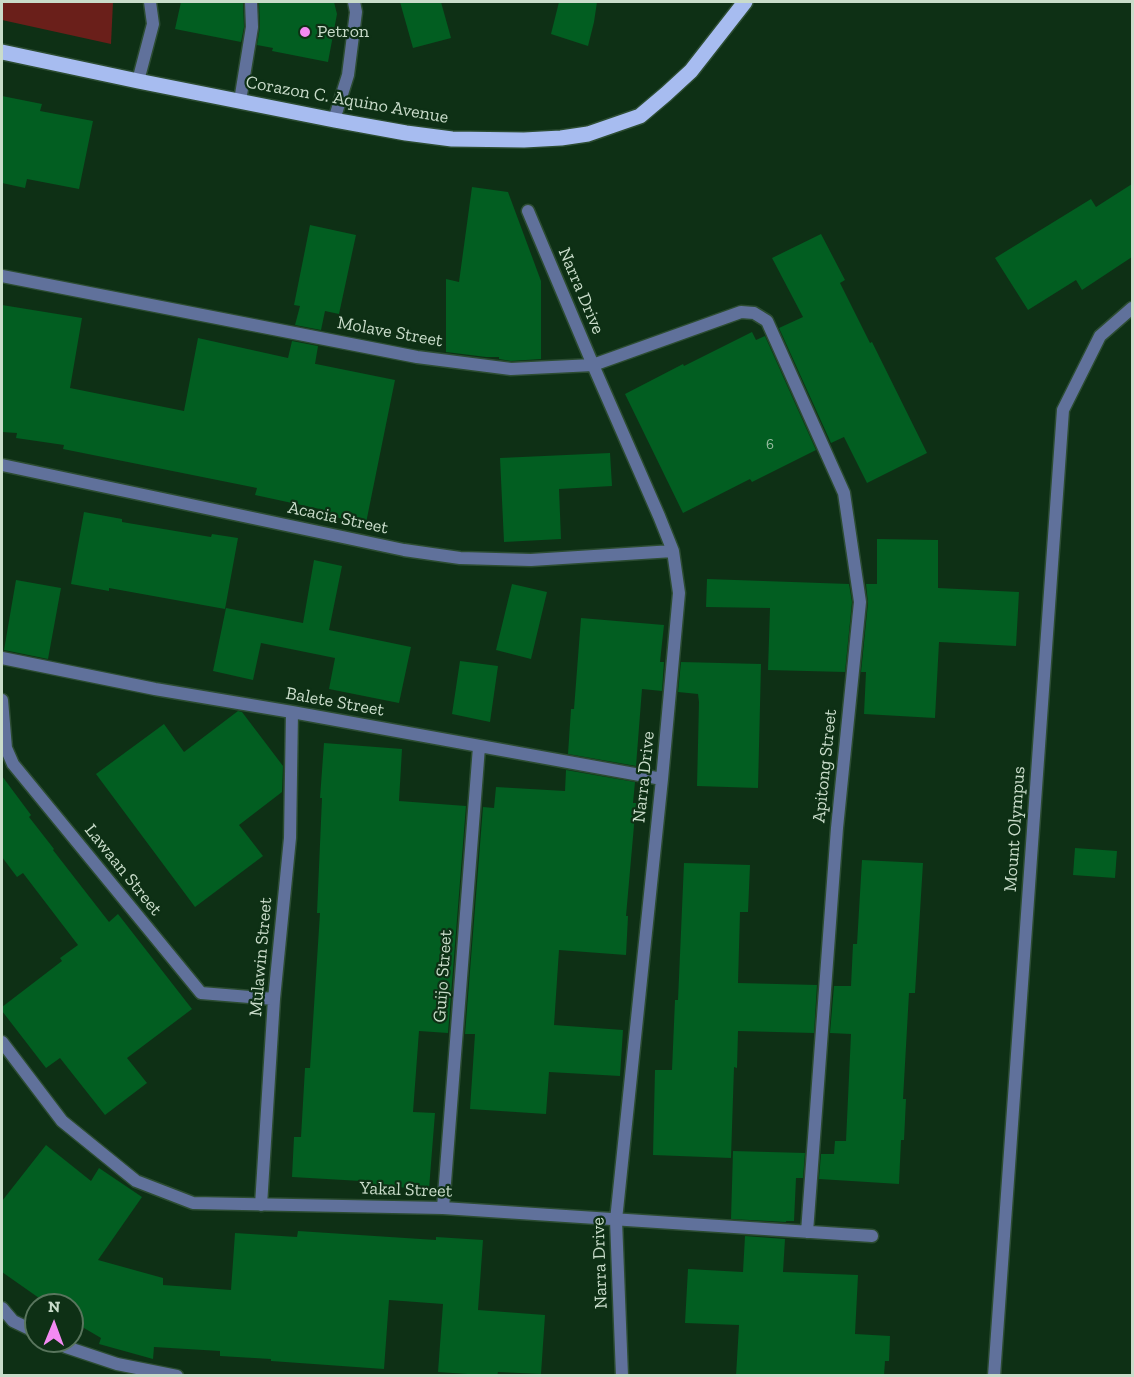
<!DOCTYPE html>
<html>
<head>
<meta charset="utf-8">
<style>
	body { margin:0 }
	#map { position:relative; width:1134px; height:1377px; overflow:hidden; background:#0e3015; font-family:"Zilla Slab",serif }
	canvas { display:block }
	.frame { position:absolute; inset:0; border:3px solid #c9dcca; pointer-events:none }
	.north { position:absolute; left:24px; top:1293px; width:60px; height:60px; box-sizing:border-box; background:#0e3015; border:2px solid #59755d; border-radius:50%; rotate:1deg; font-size:16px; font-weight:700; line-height:24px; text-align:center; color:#c9dcca }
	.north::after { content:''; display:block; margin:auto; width:21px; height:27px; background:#f38af2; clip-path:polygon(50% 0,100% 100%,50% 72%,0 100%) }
</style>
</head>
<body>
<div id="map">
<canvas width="1134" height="1377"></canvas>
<div class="frame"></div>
<div class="north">N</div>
</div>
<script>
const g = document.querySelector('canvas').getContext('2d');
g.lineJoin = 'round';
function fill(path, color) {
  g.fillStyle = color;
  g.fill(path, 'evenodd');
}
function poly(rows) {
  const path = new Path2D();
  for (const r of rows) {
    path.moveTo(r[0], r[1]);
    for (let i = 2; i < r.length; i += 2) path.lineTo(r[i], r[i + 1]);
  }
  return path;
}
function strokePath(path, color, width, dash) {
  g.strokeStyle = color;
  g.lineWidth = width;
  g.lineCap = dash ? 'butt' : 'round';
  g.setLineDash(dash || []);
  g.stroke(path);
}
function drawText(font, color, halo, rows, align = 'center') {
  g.font = font + ' "Zilla Slab",serif';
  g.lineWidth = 4.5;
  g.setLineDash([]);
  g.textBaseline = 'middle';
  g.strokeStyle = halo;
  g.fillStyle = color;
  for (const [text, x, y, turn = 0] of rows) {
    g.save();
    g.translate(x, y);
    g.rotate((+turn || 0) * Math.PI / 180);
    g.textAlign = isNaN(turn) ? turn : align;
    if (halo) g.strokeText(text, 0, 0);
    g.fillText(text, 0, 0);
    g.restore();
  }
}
fill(poly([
	[2,2,113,2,111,44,2,20]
]), '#6a1f1a');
fill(poly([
	[181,2,243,2,244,27,241,42,175,29],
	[259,2,334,2,337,14,328,62,272,51,273,48,257,45,260,27],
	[400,2,441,2,451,38,413,48],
	[559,2,597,2,594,22,588,46,551,34],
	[2,96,42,104,40,111,93,121,79,189,27,179,25,188,2,183],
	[1132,184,1132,257,1082,290,1076,280,1028,310,995,258,1091,199,1096,207],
	[472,187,508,192,541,281,541,359,511,361,499,359,499,357,486,357,446,352,446,279,459,282],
	[310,225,356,235,339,314,325,311,321,330,295,325,300,306,294,305],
	[821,234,845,280,840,283,870,343,872,342,927,453,867,483,844,437,831,443,779,328,803,317,772,258],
	[2,305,82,318,70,388,184,411,198,338,288,358,292,341,318,346,315,364,316,364,395,380,366,523,329,516,329,511,255,495,257,488,63,449,64,445,16,438,17,433,2,432],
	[752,332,756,340,765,336,816,450,752,482,750,479,683,513,625,394,683,364,684,366],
	[610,453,612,486,559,489,561,539,504,542,500,458],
	[84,512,122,519,122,522,211,537,212,534,238,538,225,609,109,588,109,591,71,584],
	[877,539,938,540,938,588,1019,592,1016,646,939,642,935,718,864,714,866,672,861,672,868,603,866,584,877,584],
	[314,560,342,566,329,630,411,647,399,703,329,689,335,658,261,643,253,680,213,671,226,608,303,623],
	[707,579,849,584,852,602,845,672,768,670,770,608,706,607],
	[16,580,61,588,48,659,4,650],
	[512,584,547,592,531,659,496,650],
	[581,618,664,625,660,662,664,662,662,691,642,689,636,766,568,754,571,709,574,709],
	[460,661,498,666,490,722,452,714],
	[681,662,761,664,758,788,697,786,699,702,698,694,678,692],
	[238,711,242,712,283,766,282,792,239,825,263,856,195,907,96,774,164,724,184,752],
	[324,743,402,749,399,801,466,806,448,1033,419,1031,413,1112,435,1113,429,1189,361,1185,361,1181,292,1177,294,1137,301,1137,305,1068,310,1068,320,913,317,913,322,798,320,798],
	[566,770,635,782,633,803,636,803,626,916,628,916,626,955,559,950,554,1025,623,1030,620,1076,549,1072,546,1114,470,1109,475,1034,465,1034,483,807,494,808,496,787,565,791],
	[2,776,31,815,29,817,54,849,53,850,109,922,118,914,192,1009,127,1058,147,1083,105,1115,60,1058,46,1068,2,1011,2,1007,62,961,60,958,78,945,23,873,17,877,2,857],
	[1075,848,1117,851,1115,878,1073,875],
	[862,860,923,863,915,993,909,993,903,1099,906,1099,904,1140,901,1140,899,1184,819,1179,821,1154,834,1154,835,1141,846,1141,851,1034,830,1033,834,986,851,986,853,944,857,944],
	[684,863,750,865,748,912,740,912,738,983,817,985,814,1033,738,1031,737,1068,734,1067,731,1158,653,1155,655,1070,672,1070,675,1000,678,1000],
	[46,1145,91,1181,99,1168,142,1197,98,1260,163,1278,163,1285,231,1290,235,1233,297,1237,298,1231,436,1240,436,1237,483,1240,478,1310,545,1315,541,1374,498,1372,497,1376,438,1372,443,1304,389,1300,384,1369,271,1361,271,1359,220,1356,220,1351,154,1347,153,1359,99,1344,101,1338,72,1321,72,1305,49,1305,2,1272,2,1201],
	[733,1151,805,1153,803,1178,796,1178,794,1221,786,1221,786,1222,731,1219],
	[745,1236,785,1239,783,1272,858,1275,855,1334,890,1336,889,1361,885,1361,884,1376,736,1376,739,1325,685,1323,688,1269,743,1272]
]), '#025e21');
const lane = poly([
	[138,81,153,24,150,2],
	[240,101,252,27,251,2],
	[334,120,348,75,356,12,354,2]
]);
const street = poly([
	[528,211,593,365,659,516,673,551,679,593,662,779,616,1220,622,1376],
	[2,276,417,357,511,369,593,365,741,312,754,313,767,321,844,493,860,602,837,828,807,1232],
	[2,465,404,550,460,558,531,560,673,551],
	[2,658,155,689,292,712,662,779],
	[2,700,6,748,13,764,201,993,274,999],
	[2,1042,62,1121,136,1181,193,1203,443,1208,872,1236],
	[261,1205,274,999,290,838,292,712],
	[443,1208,479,747],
	[2,1308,13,1321,36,1332],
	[54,1341,66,1347,117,1364,177,1376],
	[994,1376,1063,410,1100,336,1132,308]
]);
const primary = poly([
	[2,52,138,81,334,120,406,133,452,139,524,140,561,138,588,134,640,116,666,94,691,71,745,2]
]);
strokePath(lane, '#2c4c32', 15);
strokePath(street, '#2c4c32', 15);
strokePath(primary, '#2c4c32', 18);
strokePath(lane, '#60719b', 12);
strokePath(street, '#60719b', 12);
strokePath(primary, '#a7bcf0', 15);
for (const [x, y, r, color] of [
	[305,32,6,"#f38af2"]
]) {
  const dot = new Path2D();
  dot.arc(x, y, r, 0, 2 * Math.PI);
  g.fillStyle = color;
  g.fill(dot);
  strokePath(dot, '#0e3015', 2);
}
drawText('15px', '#97bca0', null, [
	["6",770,445]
]);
drawText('18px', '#c9dcca', '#0e3015', [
	["Petron",317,32]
], 'left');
drawText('18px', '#c9dcca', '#0e3015', [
	["Corazon C. Aquino Avenue",347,100,10],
	["Narra Drive",581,291,67],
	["Molave Street",390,332,10],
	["Acacia Street",338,518,12],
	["Balete Street",335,702,10],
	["Apitong Street",825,766,-84],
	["Narra Drive",644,777,-84],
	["Mount Olympus",1015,829,-86],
	["Lawaan Street",123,870,51],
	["Mulawin Street",261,957,-85],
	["Guijo Street",443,976,-86],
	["Yakal Street",406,1190,2],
	["Narra Drive",600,1263,-92]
]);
</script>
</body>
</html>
